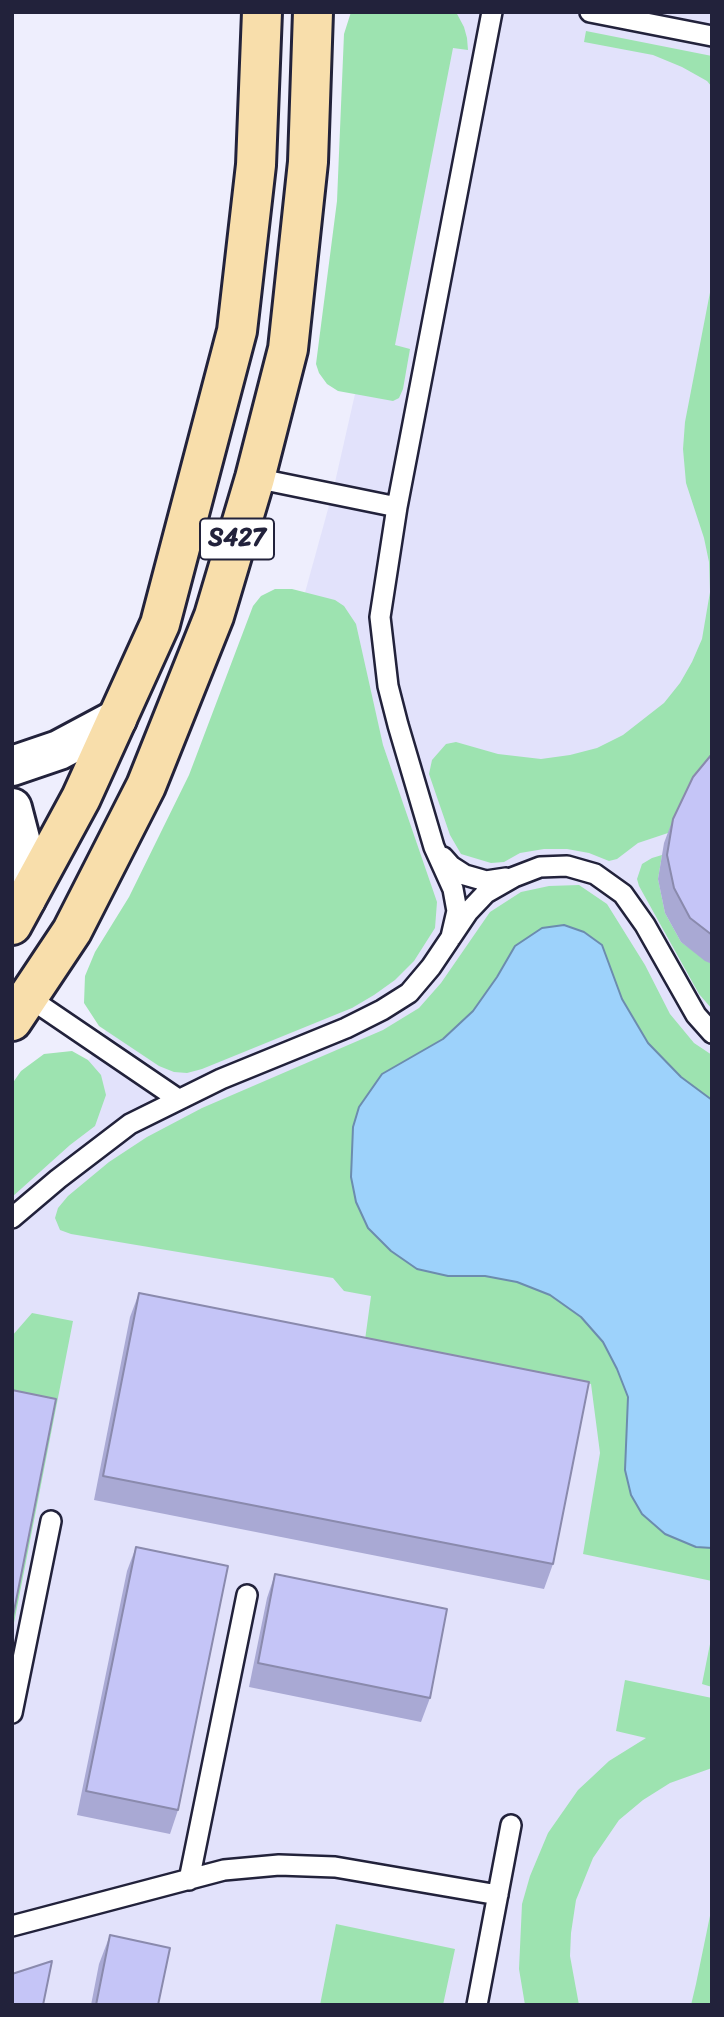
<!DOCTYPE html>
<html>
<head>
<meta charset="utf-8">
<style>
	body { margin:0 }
	#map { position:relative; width:724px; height:2017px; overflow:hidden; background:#eeeefd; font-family:Sriracha,sans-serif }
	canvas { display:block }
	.frame { position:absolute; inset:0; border:14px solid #22223b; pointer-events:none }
</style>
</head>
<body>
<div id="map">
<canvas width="724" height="2017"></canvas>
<div class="frame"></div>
</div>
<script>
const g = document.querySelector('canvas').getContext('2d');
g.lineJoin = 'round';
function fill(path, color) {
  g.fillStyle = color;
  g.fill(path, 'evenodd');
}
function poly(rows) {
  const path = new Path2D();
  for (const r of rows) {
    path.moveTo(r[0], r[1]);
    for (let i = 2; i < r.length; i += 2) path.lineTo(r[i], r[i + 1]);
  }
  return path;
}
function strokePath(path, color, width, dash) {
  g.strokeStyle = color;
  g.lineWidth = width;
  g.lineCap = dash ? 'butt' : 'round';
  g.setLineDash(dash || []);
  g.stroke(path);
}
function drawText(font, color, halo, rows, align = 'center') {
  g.font = font + ' Sriracha,sans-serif';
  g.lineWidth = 7;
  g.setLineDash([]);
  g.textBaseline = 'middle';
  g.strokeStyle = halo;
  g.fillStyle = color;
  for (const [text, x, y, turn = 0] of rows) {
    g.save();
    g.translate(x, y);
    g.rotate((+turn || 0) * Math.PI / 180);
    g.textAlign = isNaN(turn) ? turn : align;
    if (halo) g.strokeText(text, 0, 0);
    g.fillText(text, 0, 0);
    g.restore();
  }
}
fill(poly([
	[395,12,712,12,712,2005,12,2005,12,1161,89,1060,139,974,301,607,333,491,355,394]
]), '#e2e2fb');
fill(poly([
	[351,12,456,12,464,27,467,38,468,50,453,48,395,345,410,349,403,389,399,398,393,401,338,391,327,384,319,373,316,364,337,201,344,34],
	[586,31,712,56,712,87,707,81,682,67,653,55,584,42],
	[712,282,712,767,668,833,638,843,617,859,609,861,589,853,567,849,544,849,520,853,504,862,491,863,461,854,450,835,429,774,432,760,446,744,456,742,498,754,541,759,570,755,597,748,623,735,664,703,680,683,692,662,702,639,710,592,709,562,704,538,686,483,683,449,685,422],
	[275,589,292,589,335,600,344,606,356,624,383,745,437,902,435,928,414,961,395,980,374,995,352,1008,202,1069,187,1073,174,1072,159,1066,99,1026,84,1003,85,976,95,952,129,897,189,775,253,606,261,596],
	[662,855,658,879,665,913,681,942,712,964,712,1009,699,994,639,886,637,879,642,864,652,858],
	[579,885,607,904,645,965,670,1014,694,1043,712,1055,712,1581,583,1554,600,1453,591,1384,365,1340,371,1296,344,1291,333,1278,71,1234,60,1230,55,1218,58,1208,68,1196,109,1162,147,1137,202,1108,383,1030,419,1008,441,983,490,912,521,892,549,886],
	[72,1051,88,1060,101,1075,106,1095,95,1126,70,1145,12,1197,12,1084,21,1071,44,1054],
	[32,1313,73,1321,12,1633,12,1336],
	[712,1634,712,1687,702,1684],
	[625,1680,712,1698,712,1768,670,1783,643,1800,619,1820,593,1858,576,1900,571,1933,570,1956,579,2005,525,2005,519,1969,522,1904,530,1876,548,1833,578,1790,592,1777,609,1761,646,1738,616,1731],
	[712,1906,712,2005,691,2005,696,1984],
	[336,1924,455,1949,443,2005,320,2005]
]), '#9de3b0');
const water = poly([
	[564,925,584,932,602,945,622,999,648,1043,681,1077,712,1100,712,1548,696,1547,665,1534,642,1514,631,1495,625,1470,628,1397,617,1369,603,1342,581,1317,550,1295,517,1282,485,1276,448,1276,417,1269,391,1251,368,1228,356,1202,351,1177,353,1127,359,1107,382,1074,443,1039,473,1011,497,977,515,946,542,928,564,925]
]);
fill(water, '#9dd2fb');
strokePath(water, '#6c8cae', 2);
const lane = poly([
	[590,12,712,36],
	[255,478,397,507],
	[443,857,451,866,465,875,486,881,506,878],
	[451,937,457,911,453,889,434,847,398,725,388,686,380,617,397,507,492,12],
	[28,997,178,1099],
	[12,1218,58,1179,130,1124,221,1079,346,1028,382,1010,409,993,431,967,468,912,486,893,514,877,540,867,567,866,595,874,623,894,645,925,696,1015,712,1033],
	[12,1713,51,1521],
	[189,1880,247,1595],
	[12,1926,224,1870,279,1865,335,1867,498,1895],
	[477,2005,511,1825]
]);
const secondary = poly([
	[12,766,59,750,117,719],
	[12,808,24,854,26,899]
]);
const primary = poly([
	[12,925,81,798,160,624,237,331,256,165,262,12],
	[12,1021,72,931,146,786,214,616,255,478,288,349,308,162,313,12]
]);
strokePath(lane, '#22223b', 24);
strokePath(secondary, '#22223b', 44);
strokePath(primary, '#22223b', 44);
strokePath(lane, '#fff', 19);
strokePath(secondary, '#fff', 38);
strokePath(primary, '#f8deab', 38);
fill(poly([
	[712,754,712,964,705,961,681,942,665,913,658,879,664,843,673,819],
	[139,1293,553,1564,544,1589,94,1500,130,1317],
	[136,1547,178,1810,170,1834,77,1815,127,1571],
	[275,1574,430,1698,421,1722,249,1687,267,1598],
	[110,1935,158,2005,91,2005,99,1964]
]), '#a9a9d4');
const building = poly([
	[712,754,712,935,690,918,674,888,667,855,673,819,693,777,712,754],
	[139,1293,589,1382,553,1564,103,1476,139,1293],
	[12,1390,56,1399,12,1621,12,1390],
	[136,1547,228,1566,178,1810,86,1791,136,1547],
	[275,1574,447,1609,430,1698,258,1663,275,1574],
	[110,1935,170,1948,158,2005,96,2005,110,1935],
	[52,1961,43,2005,12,2005,12,1974,52,1961]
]);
fill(building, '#c5c5f7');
strokePath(building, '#8a8aad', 2);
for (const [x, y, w] of [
	[237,539,74]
]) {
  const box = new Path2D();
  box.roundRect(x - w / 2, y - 20.5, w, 41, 5);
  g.fillStyle = '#fff';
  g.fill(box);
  strokePath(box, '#22223b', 2);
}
drawText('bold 24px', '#22223b', null, [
	["S427",237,539]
]);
</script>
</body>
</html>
